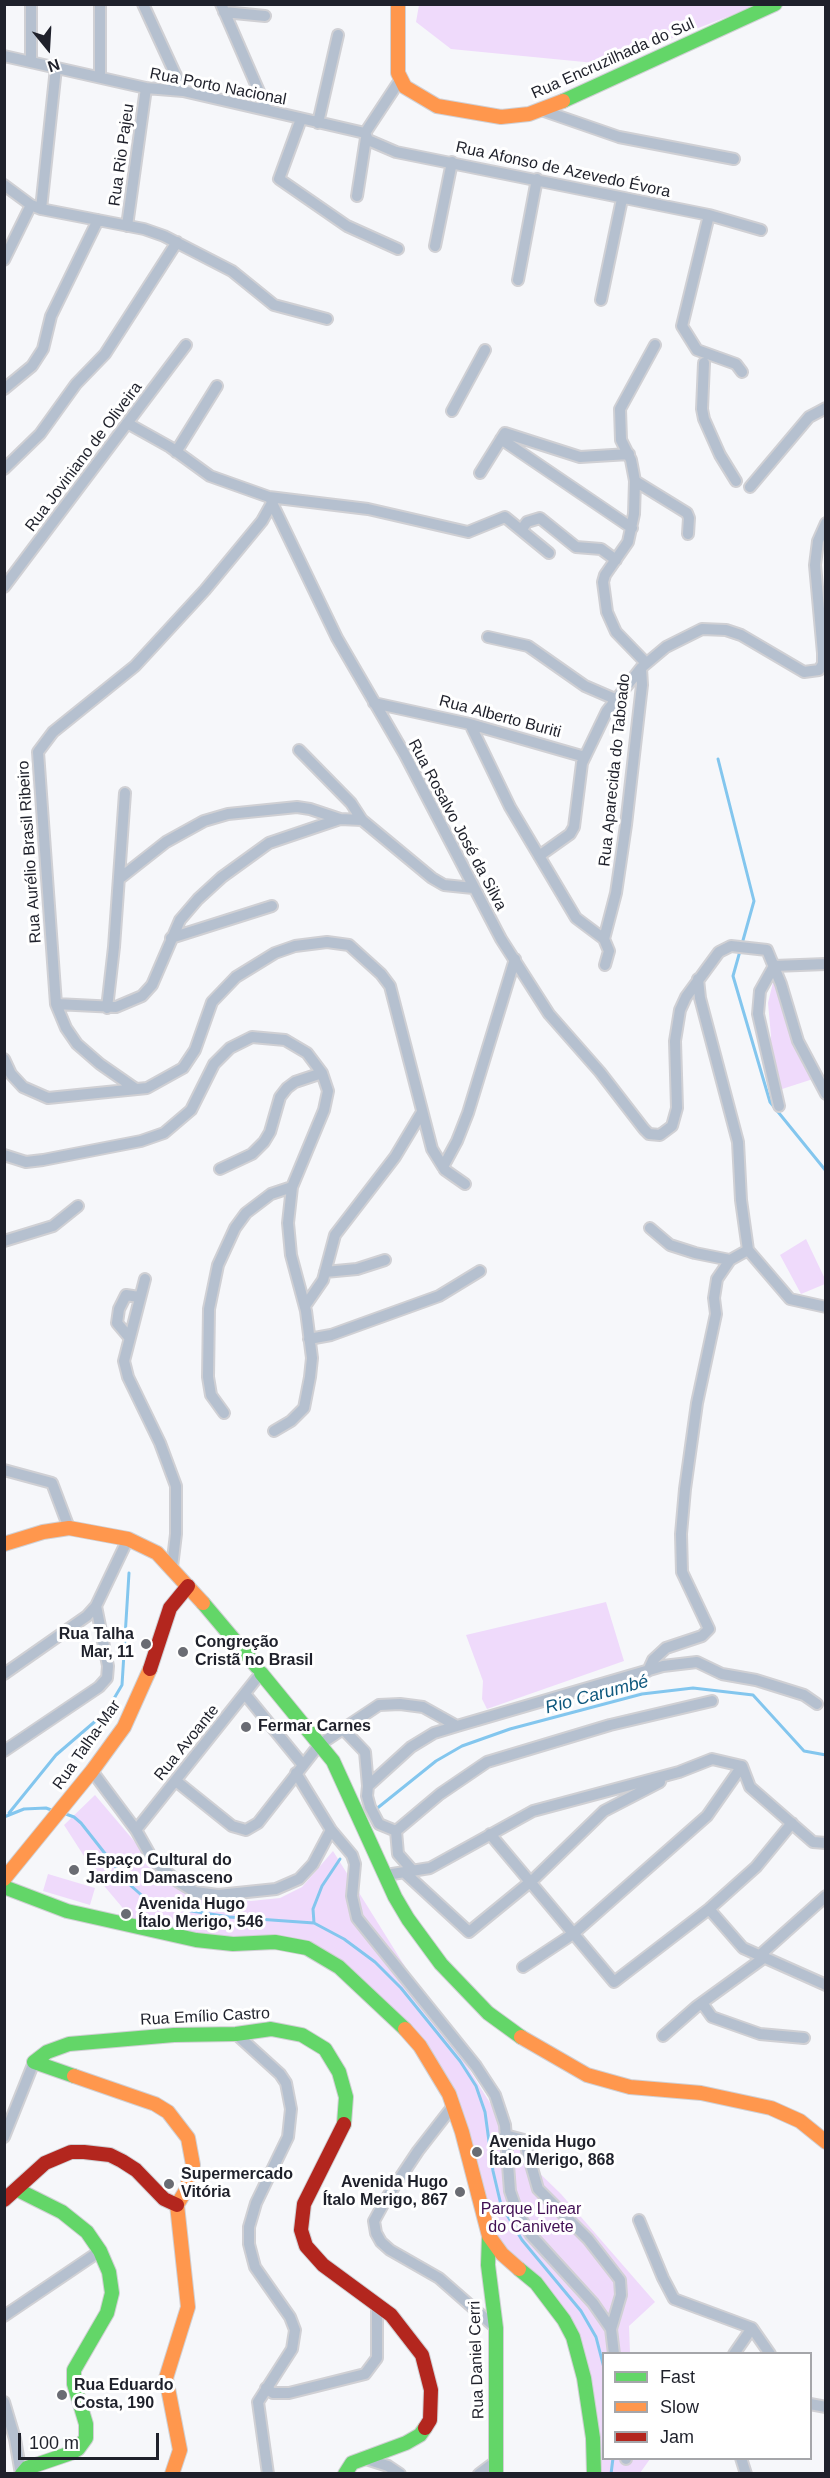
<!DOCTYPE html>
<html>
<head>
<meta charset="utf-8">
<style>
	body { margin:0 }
	#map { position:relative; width:830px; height:2478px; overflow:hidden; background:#f6f7fa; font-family:Arial,sans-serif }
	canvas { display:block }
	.frame { position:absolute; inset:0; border:6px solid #1f212b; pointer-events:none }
	.legend { position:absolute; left:602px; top:2352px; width:210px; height:108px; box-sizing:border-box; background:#fff; border:2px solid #a5a6aa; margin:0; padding:8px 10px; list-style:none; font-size:18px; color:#1f212b }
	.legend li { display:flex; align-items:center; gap:12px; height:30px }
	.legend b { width:30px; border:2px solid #a5a6aa }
	.north { position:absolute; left:18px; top:18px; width:60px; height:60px; -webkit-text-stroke:4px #fff; paint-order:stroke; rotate:162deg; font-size:16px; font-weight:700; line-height:24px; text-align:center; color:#1f212b }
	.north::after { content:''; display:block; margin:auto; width:21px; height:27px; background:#1f212b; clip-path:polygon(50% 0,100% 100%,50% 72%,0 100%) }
	.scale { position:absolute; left:18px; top:2433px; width:141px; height:27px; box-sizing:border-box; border:3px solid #1f212b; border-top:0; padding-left:8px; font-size:18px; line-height:21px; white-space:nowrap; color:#1f212b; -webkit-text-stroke:4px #fff; paint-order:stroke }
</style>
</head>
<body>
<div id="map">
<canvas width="830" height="2478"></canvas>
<div class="frame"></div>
<ul class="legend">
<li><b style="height:8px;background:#63d668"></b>Fast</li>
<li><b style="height:8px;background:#ff974d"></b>Slow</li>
<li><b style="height:8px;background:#b3261e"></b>Jam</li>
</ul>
<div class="north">N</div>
<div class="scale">100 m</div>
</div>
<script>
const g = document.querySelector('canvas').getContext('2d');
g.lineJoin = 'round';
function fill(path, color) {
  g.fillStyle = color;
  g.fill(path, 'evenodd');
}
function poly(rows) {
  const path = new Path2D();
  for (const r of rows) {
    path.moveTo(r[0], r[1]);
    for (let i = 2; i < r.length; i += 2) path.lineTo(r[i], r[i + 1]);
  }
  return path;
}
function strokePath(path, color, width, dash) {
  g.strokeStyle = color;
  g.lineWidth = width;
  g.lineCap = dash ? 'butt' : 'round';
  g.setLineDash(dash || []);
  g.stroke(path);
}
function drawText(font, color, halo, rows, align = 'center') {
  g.font = font + ' Arial,sans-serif';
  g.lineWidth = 6;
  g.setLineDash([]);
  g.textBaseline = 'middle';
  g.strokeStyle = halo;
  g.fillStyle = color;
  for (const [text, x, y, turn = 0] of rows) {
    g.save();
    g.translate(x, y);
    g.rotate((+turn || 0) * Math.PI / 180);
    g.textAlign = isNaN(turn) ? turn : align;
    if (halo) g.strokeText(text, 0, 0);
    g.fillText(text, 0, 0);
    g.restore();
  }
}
fill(poly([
	[419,5,758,5,605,64,451,49,416,22],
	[774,978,803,1065,813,1079,779,1090,768,1050,771,1036,768,1003],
	[806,1239,825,1279,825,1284,801,1294,780,1255],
	[606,1602,624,1661,487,1709,482,1699,483,1681,466,1635],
	[95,1795,169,1882,227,1899,251,1901,280,1898,302,1887,333,1851,525,2159,561,2194,655,2302,629,2326,630,2353,604,2354,604,2458,650,2459,640,2473,597,2473,576,2335,491,2233,467,2139,409,2031,299,1943,185,1932,132,1919,100,1881,64,1825],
	[48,1874,95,1888,90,1905,43,1891]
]), '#efdafb');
strokePath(poly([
	[718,759,754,901,733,976,770,1102,826,1171],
	[375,1810,436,1761,462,1746,510,1729,642,1694,693,1688,753,1695,804,1751,826,1755],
	[9,1813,56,1755,106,1712,122,1685,129,1573],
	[63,1813,74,1817,81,1823,129,1884,147,1900,173,1908,229,1917,314,1923,344,1939,375,1962,401,1988,460,2061,476,2086,485,2112,493,2171,501,2205,522,2240,581,2311,596,2337,604,2368],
	[4,1817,24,1809,46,1808,54,1811],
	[314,1923,313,1909,322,1886,340,1859],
	[611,2474,613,2458]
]), '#83c6ee', 3);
const street = poly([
	[31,4,31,61],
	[143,4,183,91],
	[221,4,267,110],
	[224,12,265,16],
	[4,56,146,88,183,91,365,133,400,80],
	[100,77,100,4],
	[541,110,619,137,734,159],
	[301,119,279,179,347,226,398,249],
	[318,123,338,35],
	[365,133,368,140,396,152,709,215,761,230],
	[4,185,31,205,41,209,144,229,164,236,232,271,274,305,327,319],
	[357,196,366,138],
	[41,209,56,68],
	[709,215,682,326,697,350,736,364,742,372],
	[127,226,146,88],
	[435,246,452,162],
	[4,260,31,205],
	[518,280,537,179],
	[601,300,622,199],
	[704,363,702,409,704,419,720,455,736,481],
	[4,389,32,366,43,349,51,316,98,220],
	[452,411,485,350],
	[127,423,170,447,210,476,269,497,368,509,468,532,505,517,549,553],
	[501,439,632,528],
	[176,452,217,386],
	[4,469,40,434,76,384,105,354,177,242],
	[480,473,505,433,580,457,629,454],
	[635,481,687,513,689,518,688,534],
	[750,487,809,417,826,408],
	[272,503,337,638,405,755,501,939,549,1014,600,1072,644,1129,649,1134,660,1135,672,1126,677,1108,675,1041,680,1010,686,997,719,952,731,946,767,950,781,984,798,1041,826,1094],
	[522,529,527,522,540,518,576,547,601,549,616,560],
	[4,587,186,345],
	[488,637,528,646,585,686,615,699],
	[646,663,616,632,607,612,603,582,605,575,628,542,634,514,635,481,631,460,621,440,620,409,655,345],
	[374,703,470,724,585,757],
	[470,724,510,807,576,918,604,939,609,951,605,965],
	[299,750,351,803,362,820],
	[539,856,570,834,574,827,582,763,607,711,641,668,666,647,702,629,726,630,741,635,804,672,819,670,823,664,823,653,815,565,818,541,826,523],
	[119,879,166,842,204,821,228,814,297,807,310,809,340,819,362,820,432,878,444,885,473,888],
	[171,938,272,906],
	[604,939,616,893,626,825,642,685,641,668],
	[56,1004,116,1007,142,996,152,985,180,920,198,899,222,877,269,843,340,819],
	[107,1008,114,947,125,793],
	[4,1059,11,1074,23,1087,48,1098,147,1088,183,1068,195,1050,212,1002,236,977,275,953,295,946,327,942,349,945,381,974,390,986,432,1149,445,1170,465,1184],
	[136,1089,100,1064,77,1044,66,1028,56,1004,38,752,53,732,135,666,205,590,262,521,272,503,271,500],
	[779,1106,758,1014,760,991,774,966,826,964],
	[4,1155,26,1162,43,1160,141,1141,164,1133,191,1110,214,1064,230,1048,252,1037,285,1040,307,1053,322,1073,328,1091,324,1110,292,1187,288,1223,291,1255,306,1311,312,1358,310,1377,304,1408,291,1421,274,1431],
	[443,1167,457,1141,468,1113,515,959],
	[220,1169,252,1154,264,1142,270,1132,280,1097,287,1088,295,1082,322,1073],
	[650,1228,670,1245,695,1253,730,1260],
	[4,1241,53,1226,78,1206],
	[748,1250,790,1299,826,1307],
	[325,1272,357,1269,385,1260],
	[145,1279,124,1361,128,1377,160,1443,176,1486,176,1534,172,1567],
	[305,1306,323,1280,335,1235,395,1157,422,1112],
	[128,1336,117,1323,119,1309,126,1295,139,1297],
	[309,1339,331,1335,439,1296,480,1271],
	[224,1413,211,1395,208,1377,209,1309,218,1265,235,1228,246,1213,271,1194,292,1187],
	[4,1470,52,1483,69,1528],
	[648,1671,653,1660,666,1648,702,1636,709,1629,682,1572,681,1534,685,1489,697,1403,716,1314,714,1298,717,1279,730,1260,748,1250,741,1200,738,1142,700,998,698,979],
	[4,1674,87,1616,96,1606,128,1539],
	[245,1694,303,1765],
	[343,1729,365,1752,368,1786,367,1796,370,1807,379,1824,396,1831],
	[4,1751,99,1687,107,1678,108,1666,96,1606],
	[92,1771,136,1830,153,1860,177,1881,195,1892,218,1895,276,1889,299,1879,313,1864,331,1830,296,1773],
	[176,1781,232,1826,246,1830,258,1823,319,1745,379,1705,400,1704,423,1707,457,1726,663,1666,697,1662,722,1674,756,1680,804,1695,817,1704],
	[368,1786,411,1747,434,1733,457,1726],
	[136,1830,261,1673],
	[331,1830,352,1855,355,1864,352,1896,357,1918,476,2066,495,2095,505,2125,510,2191,518,2214,531,2235,593,2303,611,2329,614,2354],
	[490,1834,614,1982,709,1909,756,1867,792,1823],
	[413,1871,398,1854,396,1831,440,1794,487,1762,610,1725,712,1701],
	[404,1872,469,1932,535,1878,604,1811,660,1782],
	[386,1875,430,1868,533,1811,679,1772,712,1759,742,1766,750,1787,813,1842,826,1843],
	[709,1909,743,1948,826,1985],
	[760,1955,826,1896],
	[523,1967,573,1934,707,1816,742,1766],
	[702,2003,712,2017,760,2034,804,2038],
	[236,2034,280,2074,286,2083,291,2109,288,2137,256,2203,249,2227,249,2244,255,2267,290,2317,295,2330,292,2349,258,2402,268,2474],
	[663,2036,696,2007,765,1957],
	[453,2106,418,2151,386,2199,374,2221,376,2233,381,2242,390,2250,439,2278,496,2328],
	[505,2135,524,2140,538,2189,588,2239,620,2280,621,2295,611,2329],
	[4,2137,34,2062],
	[639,2220,663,2278,674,2299,752,2328,770,2354],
	[4,2316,100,2251],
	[734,2354,752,2328],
	[266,2388,273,2393,289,2393,365,2374,377,2358,377,2304],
	[4,2402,15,2439,21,2474],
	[810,2404,826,2407],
	[363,2458,388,2466,400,2474],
	[626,2458,626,2459],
	[741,2458,746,2474],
	[479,2474,495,2462]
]);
const fast = poly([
	[563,101,775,4],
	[203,1603,257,1667],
	[261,1673,333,1761,395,1897,408,1919,441,1964,488,2013,521,2037],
	[4,1887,67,1911,196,1940,233,1944,275,1942,307,1948,339,1967,405,2029],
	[74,2076,34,2062,47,2052,69,2044,174,2035,236,2034,271,2029,302,2035,325,2049,339,2072,346,2097,344,2124],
	[18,2190,62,2212,87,2232,100,2251,109,2272,112,2293,107,2313,74,2370,74,2384,86,2424,86,2438,78,2449,71,2453,27,2468,22,2474],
	[489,2236,488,2265,496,2328,496,2474],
	[519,2269,536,2283,564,2320,573,2337,584,2378,593,2438,594,2474],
	[345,2474,352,2463,406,2443,420,2435,425,2428]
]);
const slow = poly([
	[398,4,398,73,405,87,437,106,501,117,529,114,563,101],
	[4,1544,43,1532,69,1528,128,1539,157,1553,203,1603],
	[4,1879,92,1771,124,1727,150,1669],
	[405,2029,420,2046,449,2094,462,2132,489,2236,502,2254,519,2269],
	[521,2037,587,2075,630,2087,701,2093,771,2108,800,2121,826,2142],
	[74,2076,155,2104,168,2112,188,2138,193,2165,186,2190,177,2205,188,2307,166,2378,180,2450,172,2474]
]);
const jam = poly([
	[150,1669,170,1608,188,1586],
	[344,2124,304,2204,301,2230,306,2246,323,2265,391,2315,422,2355,431,2390,430,2420,425,2428],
	[4,2200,45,2163,71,2152,84,2152,110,2155,122,2161,136,2170,164,2199,177,2205]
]);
strokePath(street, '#d0d0d4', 14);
strokePath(fast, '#d0d0d4', 16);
strokePath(slow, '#d0d0d4', 16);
strokePath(jam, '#d0d0d4', 16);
strokePath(street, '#b5c0cf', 10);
strokePath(fast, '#63d668', 14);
strokePath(slow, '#ff974d', 14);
strokePath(jam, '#b3261e', 14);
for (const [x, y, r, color] of [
	[146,1644,6,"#6a6c73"],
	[183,1652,6,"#6a6c73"],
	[246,1727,6,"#6a6c73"],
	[74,1870,6,"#6a6c73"],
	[126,1914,6,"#6a6c73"],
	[477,2152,6,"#6a6c73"],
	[169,2184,6,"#6a6c73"],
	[460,2192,6,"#6a6c73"],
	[62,2395,6,"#6a6c73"]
]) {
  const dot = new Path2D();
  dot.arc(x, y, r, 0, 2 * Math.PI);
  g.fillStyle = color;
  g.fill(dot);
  strokePath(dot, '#fff', 2);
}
drawText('16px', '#1f212b', '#fff', [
	["Rua Encruzilhada do Sul",613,59,-24],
	["Rua Porto Nacional",218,87,11],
	["Rua Rio Pajeu",122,155,-82],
	["Rua Afonso de Azevedo Évora",563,170,12],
	["Rua Joviniano de Oliveira",84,457,-53],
	["Rua Alberto Buriti",500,717,15],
	["Rua Aparecida do Taboado",615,770,-84],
	["Rua Rosalvo José da Silva",457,825,62],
	["Rua Aurélio Brasil Ribeiro",30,852,-94],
	["Rua Avoante",187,1743,-51],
	["Rua Talha-Mar",87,1745,-55],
	["Rua Emílio Castro",205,2017,-3],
	["Rua Daniel Cerri",477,2360,-92]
]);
drawText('bold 16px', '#1f212b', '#fff', [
	["Rua Talha",134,1635,"right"],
	["Mar, 11",134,1653,"right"],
	["Congreção",195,1643],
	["Cristã no Brasil",195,1661],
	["Fermar Carnes",258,1727],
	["Espaço Cultural do",86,1861],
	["Jardim Damasceno",86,1879],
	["Avenida Hugo",138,1905],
	["Ítalo Merigo, 546",138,1923],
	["Avenida Hugo",489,2143],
	["Ítalo Merigo, 868",489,2161],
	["Supermercado",181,2175],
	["Vitória",181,2193],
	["Avenida Hugo",448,2183,"right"],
	["Ítalo Merigo, 867",448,2201,"right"],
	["Rua Eduardo",74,2386],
	["Costa, 190",74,2404]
], 'left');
drawText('16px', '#410f53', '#fff', [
	["Parque Linear",531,2210],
	["do Canivete",531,2228]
]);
drawText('italic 18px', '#10597e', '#fff', [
	["Rio Carumbé",597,1695,-15]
]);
</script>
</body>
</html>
